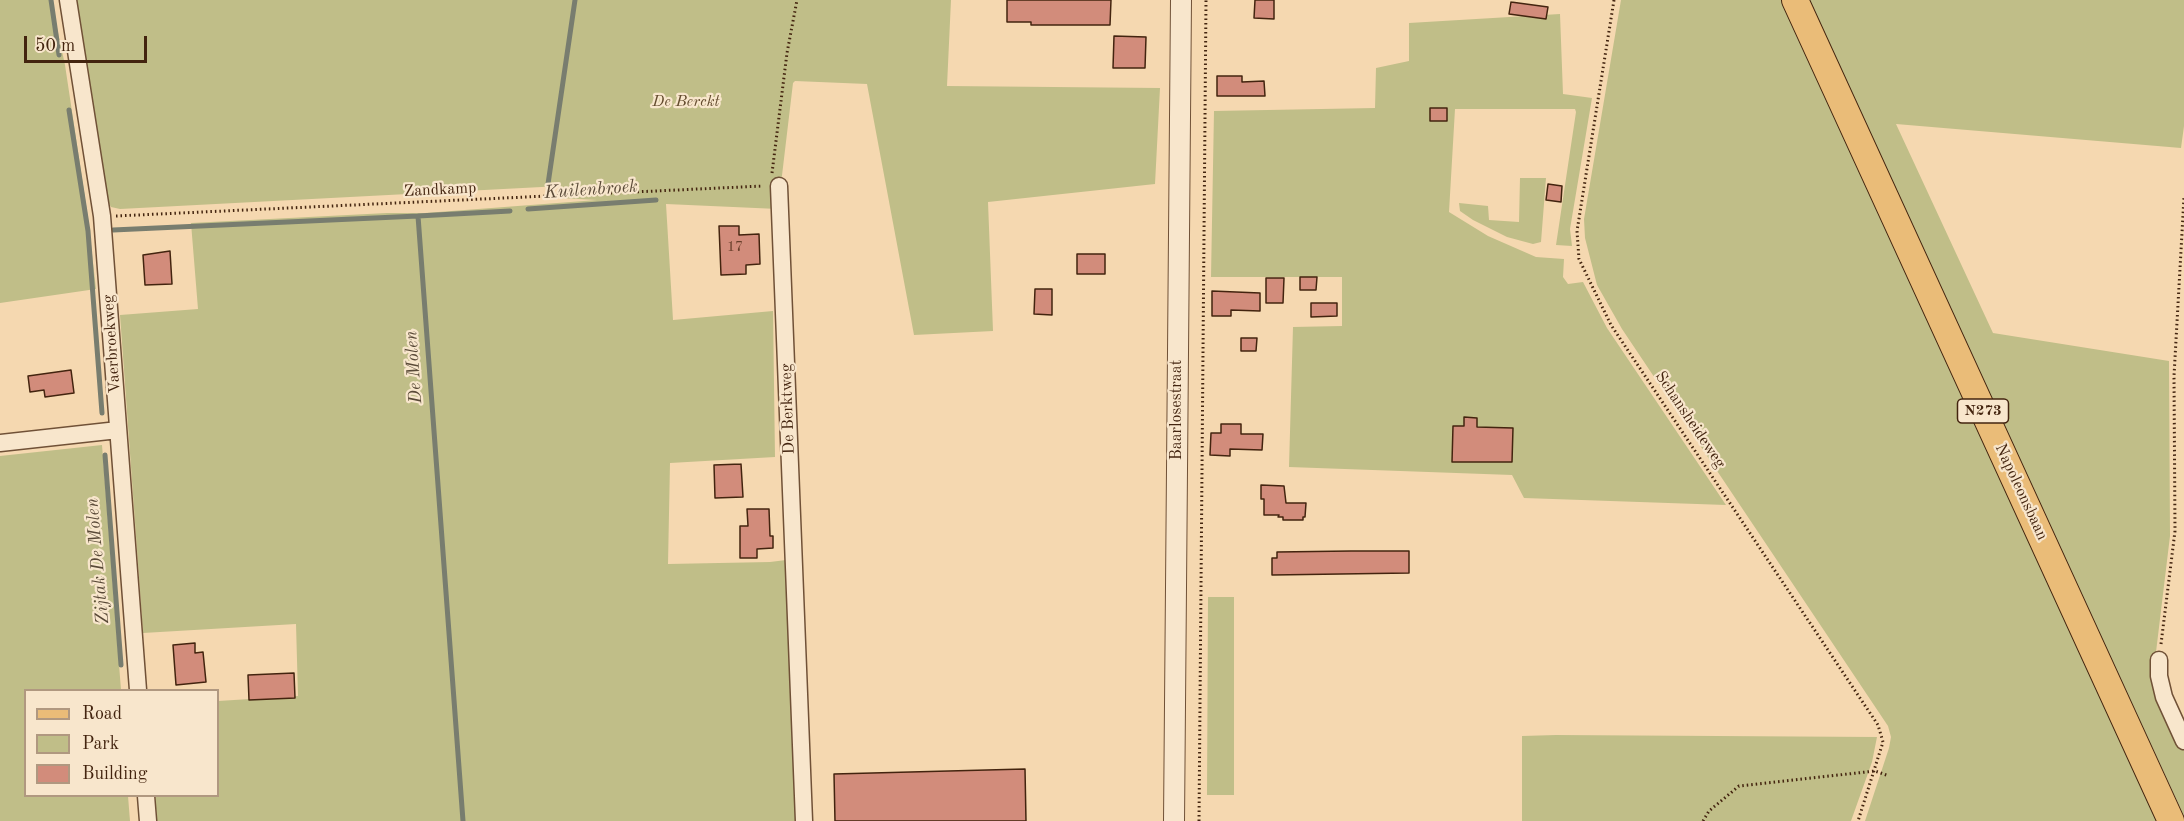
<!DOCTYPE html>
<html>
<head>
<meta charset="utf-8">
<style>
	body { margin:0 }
	#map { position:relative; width:2184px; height:821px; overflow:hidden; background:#f5d8b0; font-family:"Old Standard TT",serif }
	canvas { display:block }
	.legend { position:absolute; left:24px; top:689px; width:195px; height:108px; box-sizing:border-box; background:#f8e6cc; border:2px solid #b09880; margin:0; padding:8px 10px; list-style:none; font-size:18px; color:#43240f }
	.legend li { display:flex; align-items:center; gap:12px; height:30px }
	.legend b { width:30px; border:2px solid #b09880 }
	.scale { position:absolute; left:24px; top:36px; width:123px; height:27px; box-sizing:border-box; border:3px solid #43240f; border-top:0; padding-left:8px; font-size:18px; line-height:21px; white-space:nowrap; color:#43240f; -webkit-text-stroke:4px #f8e6cc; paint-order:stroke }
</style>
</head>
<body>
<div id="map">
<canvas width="2184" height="821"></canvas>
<ul class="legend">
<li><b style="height:8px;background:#eabc78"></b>Road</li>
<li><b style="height:16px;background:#c0be88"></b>Park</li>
<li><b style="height:16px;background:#d28c7b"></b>Building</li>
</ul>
<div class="scale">50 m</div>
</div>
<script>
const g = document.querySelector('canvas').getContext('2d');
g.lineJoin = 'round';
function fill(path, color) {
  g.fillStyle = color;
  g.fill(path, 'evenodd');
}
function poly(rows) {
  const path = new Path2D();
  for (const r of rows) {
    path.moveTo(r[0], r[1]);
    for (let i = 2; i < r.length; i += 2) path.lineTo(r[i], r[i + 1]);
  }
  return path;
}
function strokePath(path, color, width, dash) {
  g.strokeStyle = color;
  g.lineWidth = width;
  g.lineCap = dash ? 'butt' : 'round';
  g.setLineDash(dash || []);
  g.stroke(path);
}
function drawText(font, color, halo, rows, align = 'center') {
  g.font = font + ' "Old Standard TT",serif';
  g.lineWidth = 4.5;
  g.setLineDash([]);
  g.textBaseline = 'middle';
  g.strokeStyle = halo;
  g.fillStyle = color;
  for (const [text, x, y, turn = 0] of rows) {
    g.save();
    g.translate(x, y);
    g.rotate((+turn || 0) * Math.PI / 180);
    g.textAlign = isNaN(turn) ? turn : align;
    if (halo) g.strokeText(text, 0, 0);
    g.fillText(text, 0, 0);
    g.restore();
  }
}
fill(poly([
	[0,0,51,0,65,65,88,218,96,289,0,303],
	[72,0,951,0,947,86,1160,88,1155,184,988,202,993,331,914,335,867,84,795,81,793,83,778,209,666,204,673,320,773,311,775,457,670,463,668,564,770,562,786,560,796,821,157,821,155,796,218,796,218,701,298,696,296,624,143,633,120,315,198,309,191,223,387,213,425,213,597,200,560,198,561,186,120,209,111,207,103,194],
	[1621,0,1786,0,2164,821,1865,821,1889,748,1891,737,1888,726,1622,329,1597,285,1585,238,1584,219],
	[1806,0,2184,0,2184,126,2181,148,1896,124,1993,333,2169,361,2170,536,2153,677,2184,747,2184,816],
	[1560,14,1563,94,1592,98,1570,229,1572,246,1556,245,1576,112,1575,109,1455,109,1449,212,1488,236,1536,257,1564,259,1563,277,1568,284,1583,282,1607,328,1726,505,1524,498,1512,475,1289,467,1293,327,1342,326,1342,277,1211,277,1214,111,1375,108,1376,68,1409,61,1409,23],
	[1520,178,1546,178,1541,242,1533,244,1507,237,1473,220,1460,211,1459,203,1488,206,1489,220,1519,222],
	[102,445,121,690,26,690,26,796,128,796,130,821,0,821,0,456],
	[1208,597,1234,597,1234,795,1207,795],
	[1556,735,1877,737,1872,762,1851,821,1522,821,1522,736]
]), '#c0be88');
strokePath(poly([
	[51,0,59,55],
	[69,110,88,231,102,413],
	[548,184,575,0],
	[528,209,656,200],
	[418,216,510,211],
	[113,230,418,216,463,821],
	[105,455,121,665]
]), '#787d6f', 5);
const building = poly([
	[1007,0,1111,0,1110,25,1031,25,1031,22,1007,22,1007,0],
	[1255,0,1274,0,1274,19,1254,18,1255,0],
	[1511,2,1548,7,1546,19,1509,14,1511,2],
	[1114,36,1146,37,1145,68,1113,68,1114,36],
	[1217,76,1242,76,1242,82,1264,81,1265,96,1217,96,1217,76],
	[1430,108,1447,108,1447,121,1430,121,1430,108],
	[1548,184,1562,186,1561,202,1546,200,1548,184],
	[719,226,739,226,739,235,759,234,760,264,746,265,746,274,721,275,719,226],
	[170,251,172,284,145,285,143,255,170,251],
	[1077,254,1105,254,1105,274,1077,274,1077,254],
	[1300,277,1317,277,1316,290,1300,290,1300,277],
	[1266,278,1284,278,1283,303,1266,303,1266,278],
	[1035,289,1052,289,1052,315,1034,314,1035,289],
	[1212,291,1260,293,1260,311,1231,310,1231,316,1212,316,1212,291],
	[1311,303,1337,303,1337,316,1311,317,1311,303],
	[1241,338,1257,338,1256,351,1241,351,1241,338],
	[71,370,74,393,45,397,44,390,30,392,28,376,71,370],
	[1464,417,1477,418,1477,427,1513,428,1512,462,1452,462,1453,426,1464,426,1464,417],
	[1221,424,1241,424,1241,434,1263,434,1262,450,1230,449,1230,456,1210,455,1211,433,1221,433,1221,424],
	[741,464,743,497,715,498,714,465,741,464],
	[1261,485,1284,486,1286,503,1306,503,1305,517,1303,517,1303,520,1283,520,1283,517,1278,517,1279,515,1264,515,1264,499,1261,499,1261,485],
	[747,509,769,509,770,536,773,536,773,548,757,549,757,558,740,558,740,526,748,526,747,509],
	[1351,551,1409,551,1409,573,1272,575,1272,558,1277,558,1277,552,1351,551],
	[195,643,195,653,203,652,206,682,176,685,173,645,195,643],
	[294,673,295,698,249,700,248,675,294,673],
	[1025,769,1026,821,835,821,834,774,1025,769]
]);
fill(building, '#d28c7b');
strokePath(building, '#43240f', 1.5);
const minor = poly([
	[68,0,102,216,138,690],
	[779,186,804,821],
	[0,443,118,430],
	[2159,660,2159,676,2164,697,2184,741],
	[146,796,148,821]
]);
const tertiary = poly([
	[1174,821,1181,0]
]);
const primary = poly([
	[1795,0,2171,821]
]);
strokePath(minor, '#705137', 19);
strokePath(tertiary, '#705137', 22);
strokePath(primary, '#43240f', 28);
strokePath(poly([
	[1614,0,1577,231,1579,259,1611,325,1878,725,1883,742,1858,821],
	[772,173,787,53,797,0],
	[116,216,763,186],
	[2161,644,2175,531,2174,376,2184,197],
	[1199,821,1206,0],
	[1703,821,1709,811,1739,786,1875,771,1889,776]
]), '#43240f', 3, [1.5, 3]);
strokePath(minor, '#f8e6cc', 16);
strokePath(tertiary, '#f8e6cc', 20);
strokePath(primary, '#eabc78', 26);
drawText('14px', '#673e2a', null, [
	["17",735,247]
]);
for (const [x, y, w] of [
	[1983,411,51]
]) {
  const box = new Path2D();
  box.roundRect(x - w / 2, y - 12, w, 24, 4.5);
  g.fillStyle = '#f8e6cc';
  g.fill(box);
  strokePath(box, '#43240f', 1.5);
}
drawText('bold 15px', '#43240f', null, [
	["N273",1983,411]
]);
drawText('italic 16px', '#624a2d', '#f8e6cc', [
	["De Berckt",686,102]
]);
drawText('16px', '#43240f', '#f8e6cc', [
	["Zandkamp",440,190,-3],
	["Vaerbroekweg",112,344,-94],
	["De Berktweg",788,409,-92],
	["Baarlosestraat",1177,410,-90],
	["Schansheideweg",1690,420,56],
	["Napoleonsbaan",2021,492,65]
]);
drawText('italic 18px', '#594937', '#f8e6cc', [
	["Kuilenbroek",591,190,-4],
	["De Molen",414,367,-94],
	["Zijtak De Molen",98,561,-95]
]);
</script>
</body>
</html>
